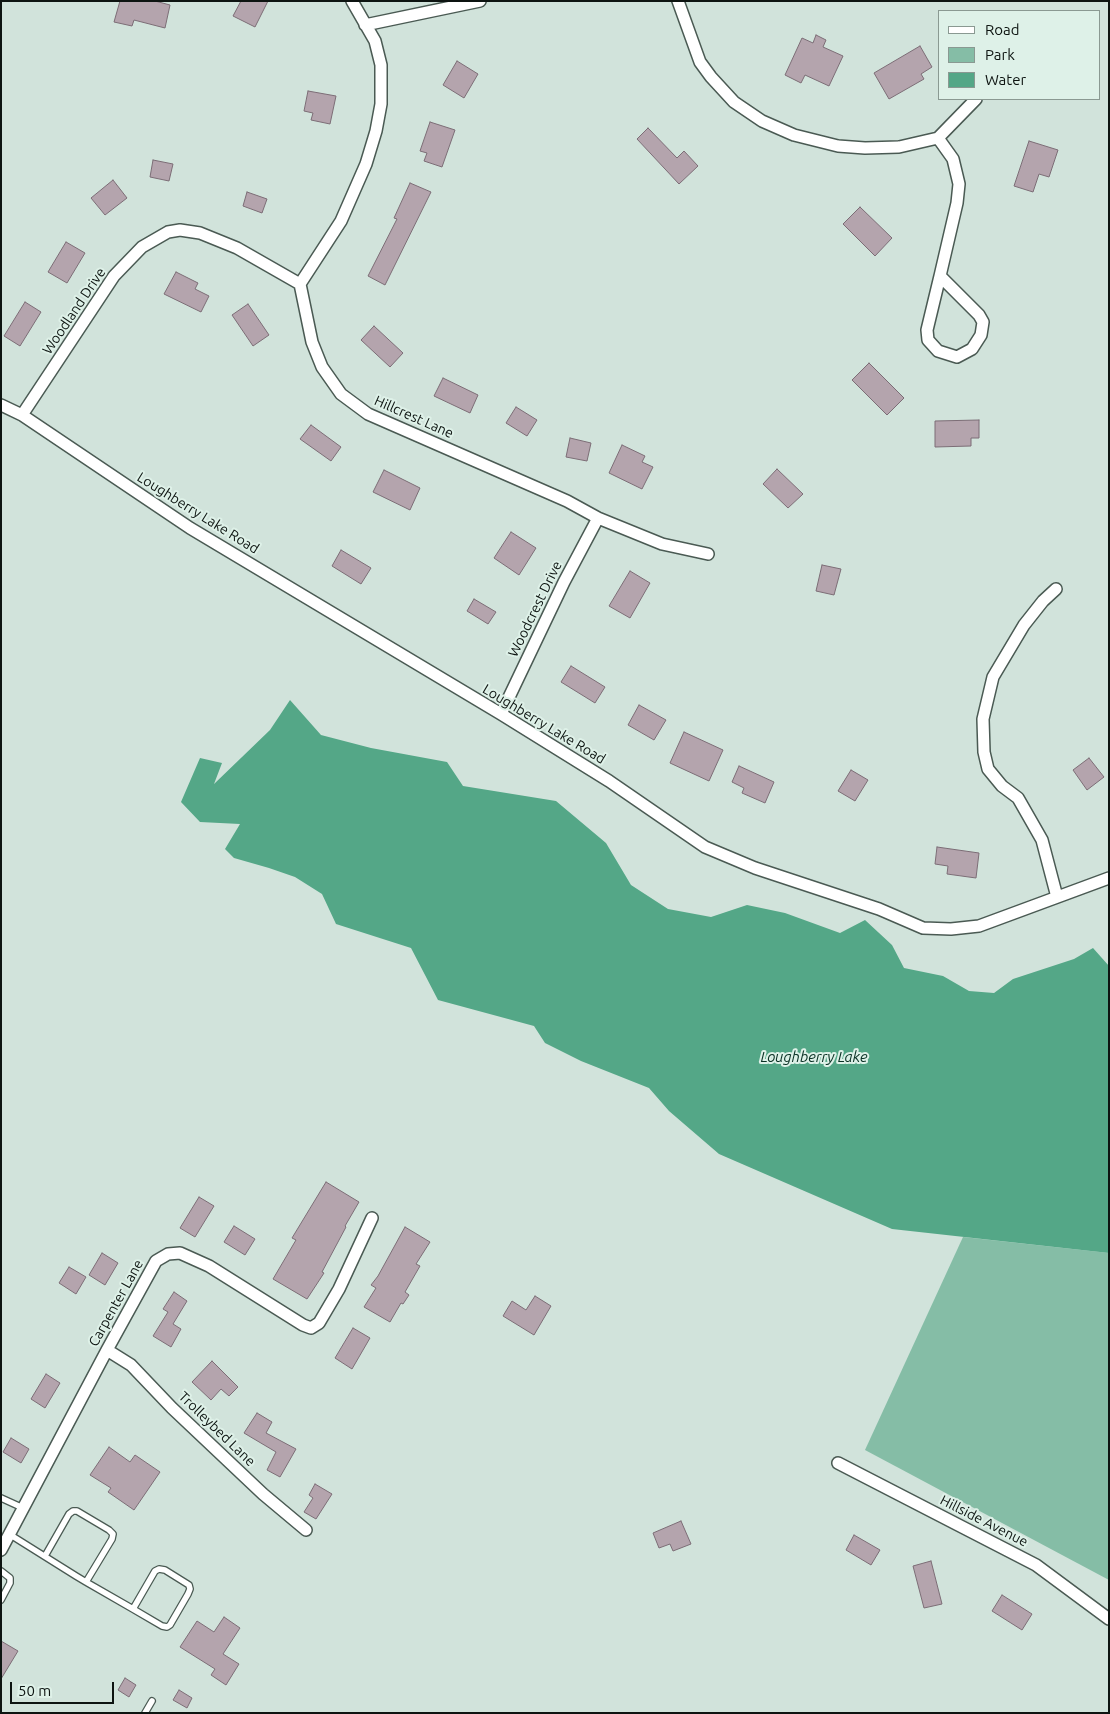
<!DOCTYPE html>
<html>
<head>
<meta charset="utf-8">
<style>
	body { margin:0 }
	#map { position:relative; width:1110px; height:1714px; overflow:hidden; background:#d1e3db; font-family:Ubuntu,sans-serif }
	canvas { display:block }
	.frame { position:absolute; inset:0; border:2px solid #0d1411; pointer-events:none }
	.legend { position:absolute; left:938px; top:10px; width:162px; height:90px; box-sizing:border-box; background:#def1e8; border:1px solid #8a9992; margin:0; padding:6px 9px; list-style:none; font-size:15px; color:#0d1411 }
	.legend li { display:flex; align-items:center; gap:10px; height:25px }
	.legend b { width:25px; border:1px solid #8a9992 }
	.scale { position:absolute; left:10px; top:1682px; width:104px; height:22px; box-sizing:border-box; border:2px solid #0d1411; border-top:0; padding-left:6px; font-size:15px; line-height:18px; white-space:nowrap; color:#0d1411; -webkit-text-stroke:4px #def1e8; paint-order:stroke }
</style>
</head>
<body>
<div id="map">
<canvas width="1110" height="1714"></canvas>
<div class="frame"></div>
<ul class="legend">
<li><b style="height:6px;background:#fff"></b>Road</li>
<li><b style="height:14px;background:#85bda6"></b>Park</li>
<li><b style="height:14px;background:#54a787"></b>Water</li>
</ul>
<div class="scale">50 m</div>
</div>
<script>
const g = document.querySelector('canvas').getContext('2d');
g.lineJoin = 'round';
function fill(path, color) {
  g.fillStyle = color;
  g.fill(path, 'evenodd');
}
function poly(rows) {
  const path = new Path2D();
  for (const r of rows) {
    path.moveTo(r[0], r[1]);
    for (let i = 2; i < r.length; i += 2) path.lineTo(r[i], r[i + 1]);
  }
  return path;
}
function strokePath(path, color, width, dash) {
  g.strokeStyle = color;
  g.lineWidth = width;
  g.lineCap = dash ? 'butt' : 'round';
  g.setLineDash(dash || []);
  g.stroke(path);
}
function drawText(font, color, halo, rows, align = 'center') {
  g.font = font + ' Ubuntu,sans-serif';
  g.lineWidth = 4;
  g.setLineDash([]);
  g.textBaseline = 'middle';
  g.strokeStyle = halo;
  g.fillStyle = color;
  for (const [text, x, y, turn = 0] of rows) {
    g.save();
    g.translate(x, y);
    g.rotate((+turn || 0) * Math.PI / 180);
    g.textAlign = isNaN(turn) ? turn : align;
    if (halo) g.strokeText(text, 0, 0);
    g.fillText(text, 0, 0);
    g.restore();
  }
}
fill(poly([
	[963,1237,1109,1253,1109,1580,865,1450]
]), '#85bda6');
fill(poly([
	[290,700,321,735,371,748,447,762,463,786,556,801,606,843,631,885,668,909,711,917,747,905,785,913,840,933,865,920,892,945,904,968,943,976,969,991,994,993,1013,979,1074,959,1093,948,1109,966,1109,1253,892,1229,719,1154,669,1111,649,1088,581,1061,545,1043,534,1026,438,1000,411,948,336,924,322,894,295,877,269,868,234,858,225,849,240,824,200,822,181,802,200,758,222,763,214,784,270,730]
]), '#54a787');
const building = poly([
	[120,1,155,1,170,5,165,28,134,20,132,26,114,22,120,1],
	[241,1,268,1,255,27,233,16,241,1],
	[816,35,826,40,823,47,843,56,829,86,805,75,801,83,785,75,802,38,813,43,816,35],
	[920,46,932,67,921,74,924,79,889,99,874,73,920,46],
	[457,61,478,74,464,98,443,85,457,61],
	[308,91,336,96,330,124,311,120,313,113,304,111,308,91],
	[430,122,455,130,442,167,424,161,427,153,420,151,430,122],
	[648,128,677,158,684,151,698,166,679,184,637,139,648,128],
	[1029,141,1058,150,1049,177,1039,174,1033,192,1014,186,1029,141],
	[153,160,173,164,169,181,150,177,153,160],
	[113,180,127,198,105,215,91,198,113,180],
	[410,183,431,192,385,285,368,276,397,219,394,218,410,183],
	[247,192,267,199,262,213,243,206,247,192],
	[860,207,892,238,875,256,843,224,860,207],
	[66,242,85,253,67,283,48,272,66,242],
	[176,272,198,283,195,289,209,296,201,312,164,294,176,272],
	[25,302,41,312,20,346,4,336,25,302],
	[248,304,269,335,253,346,232,315,248,304],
	[374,326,403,353,390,367,361,340,374,326],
	[869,363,904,398,887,415,852,380,869,363],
	[443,378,478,395,470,413,434,396,443,378],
	[516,407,537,420,527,436,506,423,516,407],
	[979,420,979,438,971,438,971,446,935,447,935,421,979,420],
	[311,425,341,447,331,461,300,439,311,425],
	[570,438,591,443,587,461,566,457,570,438],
	[622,445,645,456,642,462,653,467,642,489,609,473,622,445],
	[777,469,803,494,788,508,763,484,777,469],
	[384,470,420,488,410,510,373,492,384,470],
	[511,532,536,548,519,575,494,558,511,532],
	[341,550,371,568,361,584,332,566,341,550],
	[822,565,841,569,834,595,816,591,822,565],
	[630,571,650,583,630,618,609,606,630,571],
	[474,599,496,612,488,624,467,611,474,599],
	[571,666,605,687,595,703,561,682,571,666],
	[639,705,666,720,654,740,628,725,639,705],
	[684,732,723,750,709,781,670,763,684,732],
	[1089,758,1104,777,1087,790,1073,770,1089,758],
	[739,766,774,782,765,803,742,793,744,788,732,782,739,766],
	[851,770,868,780,855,801,838,791,851,770],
	[937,847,979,853,976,878,947,874,948,866,935,864,937,847],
	[326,1182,359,1202,345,1226,346,1227,322,1272,324,1273,307,1299,273,1279,296,1240,292,1238,326,1182],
	[199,1197,214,1206,195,1237,180,1228,199,1197],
	[234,1226,255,1239,245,1255,224,1242,234,1226],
	[405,1227,430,1242,416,1264,420,1266,405,1292,409,1295,403,1304,401,1303,390,1322,364,1307,376,1288,371,1285,378,1276,405,1227],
	[102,1253,118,1263,105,1285,89,1275,102,1253],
	[69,1267,86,1277,76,1294,59,1283,69,1267],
	[174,1292,187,1301,173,1324,181,1329,171,1347,153,1336,168,1312,163,1309,174,1292],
	[535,1296,551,1306,534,1335,503,1316,512,1301,526,1310,535,1296],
	[353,1328,370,1338,352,1369,335,1358,353,1328],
	[212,1361,238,1387,229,1396,221,1389,211,1400,192,1382,212,1361],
	[46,1374,60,1383,45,1408,31,1399,46,1374],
	[257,1413,272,1422,266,1433,296,1449,280,1477,267,1470,276,1452,244,1433,257,1413],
	[11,1438,29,1449,21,1463,3,1452,11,1438],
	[109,1447,130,1462,135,1455,160,1472,134,1510,108,1492,111,1488,90,1475,109,1447],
	[315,1484,332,1494,316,1519,304,1512,313,1498,309,1495,315,1484],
	[681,1521,691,1544,673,1551,670,1544,659,1548,653,1533,681,1521],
	[854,1535,880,1550,871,1565,846,1550,854,1535],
	[931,1561,942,1604,924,1608,913,1566,931,1561],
	[1002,1595,1032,1614,1022,1630,992,1611,1002,1595],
	[224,1617,240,1628,223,1654,239,1664,226,1685,211,1675,215,1669,180,1647,197,1621,214,1632,224,1617],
	[1,1641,18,1651,1,1679,1,1641],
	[125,1678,136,1685,129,1697,118,1690,125,1678],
	[179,1690,192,1698,187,1708,173,1700,179,1690]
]);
fill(building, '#b4a4ad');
strokePath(building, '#7c6d76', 1);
const service = poly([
	[1,1498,23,1508],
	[9,1534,76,1576,86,1582,133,1609,162,1626,167,1627,170,1625,188,1594,190,1589,189,1585,165,1570,159,1569,155,1571,133,1609],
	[45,1556,69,1514,73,1511,77,1511,109,1530,113,1534,112,1539,86,1582],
	[1,1571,10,1578,10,1583,1,1600],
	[145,1713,152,1701]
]);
const minor = poly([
	[352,1,375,41,381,65,381,104,376,131,366,164,341,221,300,284,312,342,322,367,341,394,368,414,567,501,598,518,662,544,708,554],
	[678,1,700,62,711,77,734,102,762,121,794,135,838,146,865,148,899,147,938,138],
	[365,25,480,1],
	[938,138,953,159,959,184,957,203,940,276],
	[938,138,976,99],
	[940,276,979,315,983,322,981,335,972,349,957,357,938,351,928,340,927,330,940,276],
	[1,405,22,415,190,528,501,714,609,781,705,847,755,868,879,909,923,928,951,929,979,926,1109,878],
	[22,415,114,276,142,247,168,232,180,230,200,233,237,248,300,284],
	[1056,589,1043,601,1024,625,993,677,983,719,984,752,988,769,1002,786,1018,798,1042,840,1057,897],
	[501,714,564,582,598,518],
	[107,1350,131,1365,172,1408,263,1494,306,1530],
	[838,1463,1036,1565,1109,1619],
	[1,1550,107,1350,156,1261,168,1254,180,1253,209,1266,303,1325,311,1328,319,1323,339,1289,372,1218]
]);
strokePath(service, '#4a5a53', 8);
strokePath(minor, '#4a5a53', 14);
strokePath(service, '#fff', 5.5);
strokePath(minor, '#fff', 11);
drawText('14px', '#0d1411', '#def1e8', [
	["Woodland Drive",74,311,-56],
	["Hillcrest Lane",414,417,24],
	["Loughberry Lake Road",198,513,32],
	["Woodcrest Drive",535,609,-64],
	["Loughberry Lake Road",544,724,31],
	["Carpenter Lane",116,1303,-61],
	["Trolleybed Lane",217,1429,44],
	["Hillside Avenue",984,1521,27]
]);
drawText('italic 15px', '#0a3124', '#def1e8', [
	["Loughberry Lake",814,1057]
]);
</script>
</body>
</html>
